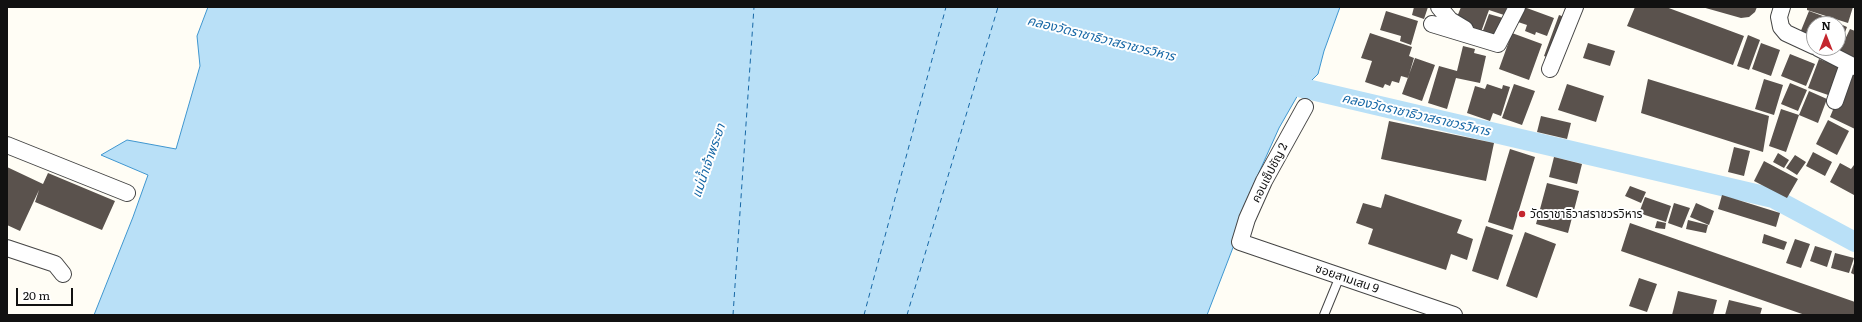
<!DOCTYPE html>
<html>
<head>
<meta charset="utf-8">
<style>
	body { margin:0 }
	#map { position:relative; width:1862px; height:322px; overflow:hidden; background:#fffdf5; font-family:Literata,serif }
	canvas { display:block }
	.frame { position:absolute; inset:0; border:8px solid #111; pointer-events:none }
	.north { position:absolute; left:1806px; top:16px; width:40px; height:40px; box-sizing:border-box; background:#fff; border:1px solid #a0a0a0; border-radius:50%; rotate:0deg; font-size:11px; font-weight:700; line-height:16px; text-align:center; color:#111 }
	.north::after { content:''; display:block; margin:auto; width:14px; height:18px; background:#c4262e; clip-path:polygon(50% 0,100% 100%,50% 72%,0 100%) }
	.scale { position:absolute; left:16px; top:288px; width:57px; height:18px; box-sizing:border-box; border:2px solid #111; border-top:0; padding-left:5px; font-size:12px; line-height:14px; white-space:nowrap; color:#111; -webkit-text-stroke:3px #fff; paint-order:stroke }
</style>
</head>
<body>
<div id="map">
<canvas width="1862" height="322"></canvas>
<div class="frame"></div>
<div class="north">N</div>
<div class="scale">20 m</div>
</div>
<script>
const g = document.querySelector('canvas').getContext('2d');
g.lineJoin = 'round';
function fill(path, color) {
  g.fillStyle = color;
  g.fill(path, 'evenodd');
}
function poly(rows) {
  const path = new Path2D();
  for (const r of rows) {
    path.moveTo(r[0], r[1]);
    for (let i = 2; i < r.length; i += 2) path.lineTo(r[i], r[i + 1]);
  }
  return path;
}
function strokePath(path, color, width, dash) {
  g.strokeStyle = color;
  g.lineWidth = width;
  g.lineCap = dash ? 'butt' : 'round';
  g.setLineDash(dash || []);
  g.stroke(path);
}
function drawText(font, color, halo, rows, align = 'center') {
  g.font = font + ' Literata,"Noto Sans Thai",serif';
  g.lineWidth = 4;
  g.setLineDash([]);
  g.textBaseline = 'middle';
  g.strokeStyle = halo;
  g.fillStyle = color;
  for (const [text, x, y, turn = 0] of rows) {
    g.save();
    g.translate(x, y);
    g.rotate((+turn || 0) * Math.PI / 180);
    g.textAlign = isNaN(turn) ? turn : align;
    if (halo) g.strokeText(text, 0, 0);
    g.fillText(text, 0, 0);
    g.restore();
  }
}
const water = poly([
	[208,7,1340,7,1324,51,1318,74,1299,93,1279,128,1252,188,1244,219,1207,315,94,315,133,217,148,175,101,155,127,140,176,149,200,66,197,36,208,7]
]);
fill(water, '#b9e0f7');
strokePath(water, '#3f96cf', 1);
strokePath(poly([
	[1277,82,1773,198,1855,242]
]), '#b9e0f7', 20);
strokePath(poly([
	[733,315,754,7],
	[864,315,946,7],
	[907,315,998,7]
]), '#1768a6', 1, [5, 4]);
fill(poly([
	[1414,7,1428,7,1424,19,1412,15],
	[1461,7,1507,7,1504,15,1489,10,1481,32,1455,22],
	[1524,7,1554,18,1547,36,1536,32,1535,35,1525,31,1527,25,1518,22],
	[1635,7,1666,7,1744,36,1733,65,1627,26],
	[1702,7,1757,7,1755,12,1749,17,1741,18],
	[1807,7,1853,7,1848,23,1807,10],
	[1386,11,1418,21,1411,45,1400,41,1401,36,1380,30],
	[1809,11,1834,20,1833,24,1814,24,1814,38,1800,33],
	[1489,14,1503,18,1495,41,1481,36],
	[1559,15,1567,18,1552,59,1544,56],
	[1836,22,1847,27,1838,50,1832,48,1838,48,1838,24,1835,24],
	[1850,29,1855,31,1855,58,1838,54],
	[1370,33,1412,47,1409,56,1414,58,1408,78,1401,76,1399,83,1392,81,1390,86,1385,84,1383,88,1365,82,1372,61,1361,58],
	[1512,33,1542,44,1529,80,1499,69],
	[1748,35,1760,40,1749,70,1737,66],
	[1588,43,1615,51,1610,66,1583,58],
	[1761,43,1780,50,1771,76,1752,69],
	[1463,46,1475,49,1474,53,1486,56,1480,83,1456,78,1447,109,1428,103,1439,66,1457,71],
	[1790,54,1815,64,1806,86,1781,76],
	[1415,58,1435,65,1422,101,1402,94],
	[1819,59,1842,68,1831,96,1808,88],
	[1849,71,1855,74,1855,129,1830,117],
	[1648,79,1769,116,1763,152,1641,113],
	[1764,79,1783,85,1774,115,1755,109],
	[1790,83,1807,90,1798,111,1781,104],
	[1487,84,1502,89,1503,85,1510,87,1501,116,1493,113,1490,121,1467,113,1475,86,1485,89],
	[1514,84,1535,91,1522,125,1502,118],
	[1567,84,1604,96,1596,122,1558,110],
	[1809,91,1827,99,1818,123,1799,115],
	[1781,109,1799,115,1786,152,1769,146],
	[1541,116,1571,123,1567,139,1537,132],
	[1828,120,1849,131,1837,155,1816,144],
	[1389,121,1494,143,1486,181,1381,159],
	[1734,147,1750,151,1744,176,1728,172],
	[1510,149,1535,157,1513,230,1488,222],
	[1813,152,1832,162,1825,176,1806,166],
	[1778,153,1789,160,1784,168,1773,162],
	[1795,155,1806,162,1797,175,1786,168],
	[1554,157,1582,164,1577,184,1549,177],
	[1764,161,1798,179,1787,198,1754,181],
	[1840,163,1851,169,1854,165,1855,166,1854,195,1830,182],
	[7,167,43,184,48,173,115,201,102,230,35,202,39,190,20,231,7,225],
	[1547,183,1579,191,1568,233,1536,224],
	[1630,186,1646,192,1641,203,1625,196],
	[1385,194,1462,220,1457,233,1473,239,1467,260,1451,254,1446,270,1368,244,1373,229,1356,223,1363,203,1381,208],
	[1722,195,1780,213,1776,227,1718,209],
	[1645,197,1671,206,1666,222,1639,213],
	[1674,203,1690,208,1682,228,1668,223],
	[1696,203,1714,211,1709,225,1690,217],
	[1688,220,1708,225,1706,233,1686,229],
	[1657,221,1666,223,1665,229,1655,228],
	[1630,223,1855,302,1855,315,1805,315,1621,251],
	[1486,226,1513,235,1498,280,1472,271],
	[1525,232,1556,244,1537,298,1506,286],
	[1764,234,1787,242,1784,250,1762,243],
	[1795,239,1810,244,1801,268,1786,263],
	[1815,246,1832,251,1827,267,1810,261],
	[1835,253,1854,258,1849,273,1831,268],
	[1855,260,1855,275,1851,273],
	[1639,278,1657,284,1647,312,1629,306],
	[1678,291,1717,300,1713,315,1672,315],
	[1729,300,1762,308,1760,315,1725,315]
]), '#5a524d');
const lane = poly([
	[1324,315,1340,276]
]);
const street = poly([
	[1439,7,1450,20,1465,29],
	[1782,7,1779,17,1781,27,1786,33,1814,46],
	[1432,24,1498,44,1517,7],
	[1818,48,1855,67],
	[1550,69,1575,7],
	[1835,101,1848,64],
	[1305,107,1264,181,1247,219,1240,242,1454,315],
	[7,145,127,193],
	[7,248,55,264,63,274]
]);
strokePath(lane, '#444', 10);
strokePath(street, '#444', 18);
strokePath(lane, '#fff', 8);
strokePath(street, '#fff', 16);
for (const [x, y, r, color] of [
	[1522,214,4,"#c4262e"]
]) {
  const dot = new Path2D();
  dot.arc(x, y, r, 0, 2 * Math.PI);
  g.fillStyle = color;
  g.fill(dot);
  strokePath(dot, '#fff', 1.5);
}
drawText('12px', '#111', '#fff', [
	["คอนเซ็ปชัญ 2",1270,173,-63],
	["ซอยสามเสน 9",1347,279,19]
]);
drawText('12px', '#111', '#fff', [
	["วัดราชาธิวาสราชวรวิหาร",1530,214]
], 'left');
drawText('italic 13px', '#1768a6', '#fff', [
	["คลองวัดราชาธิวาสราชวรวิหาร",1101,39,14],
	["คลองวัดราชาธิวาสราชวรวิหาร",1416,115,13],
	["แม่น้ำเจ้าพระยา",709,161,-71]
]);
</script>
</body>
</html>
